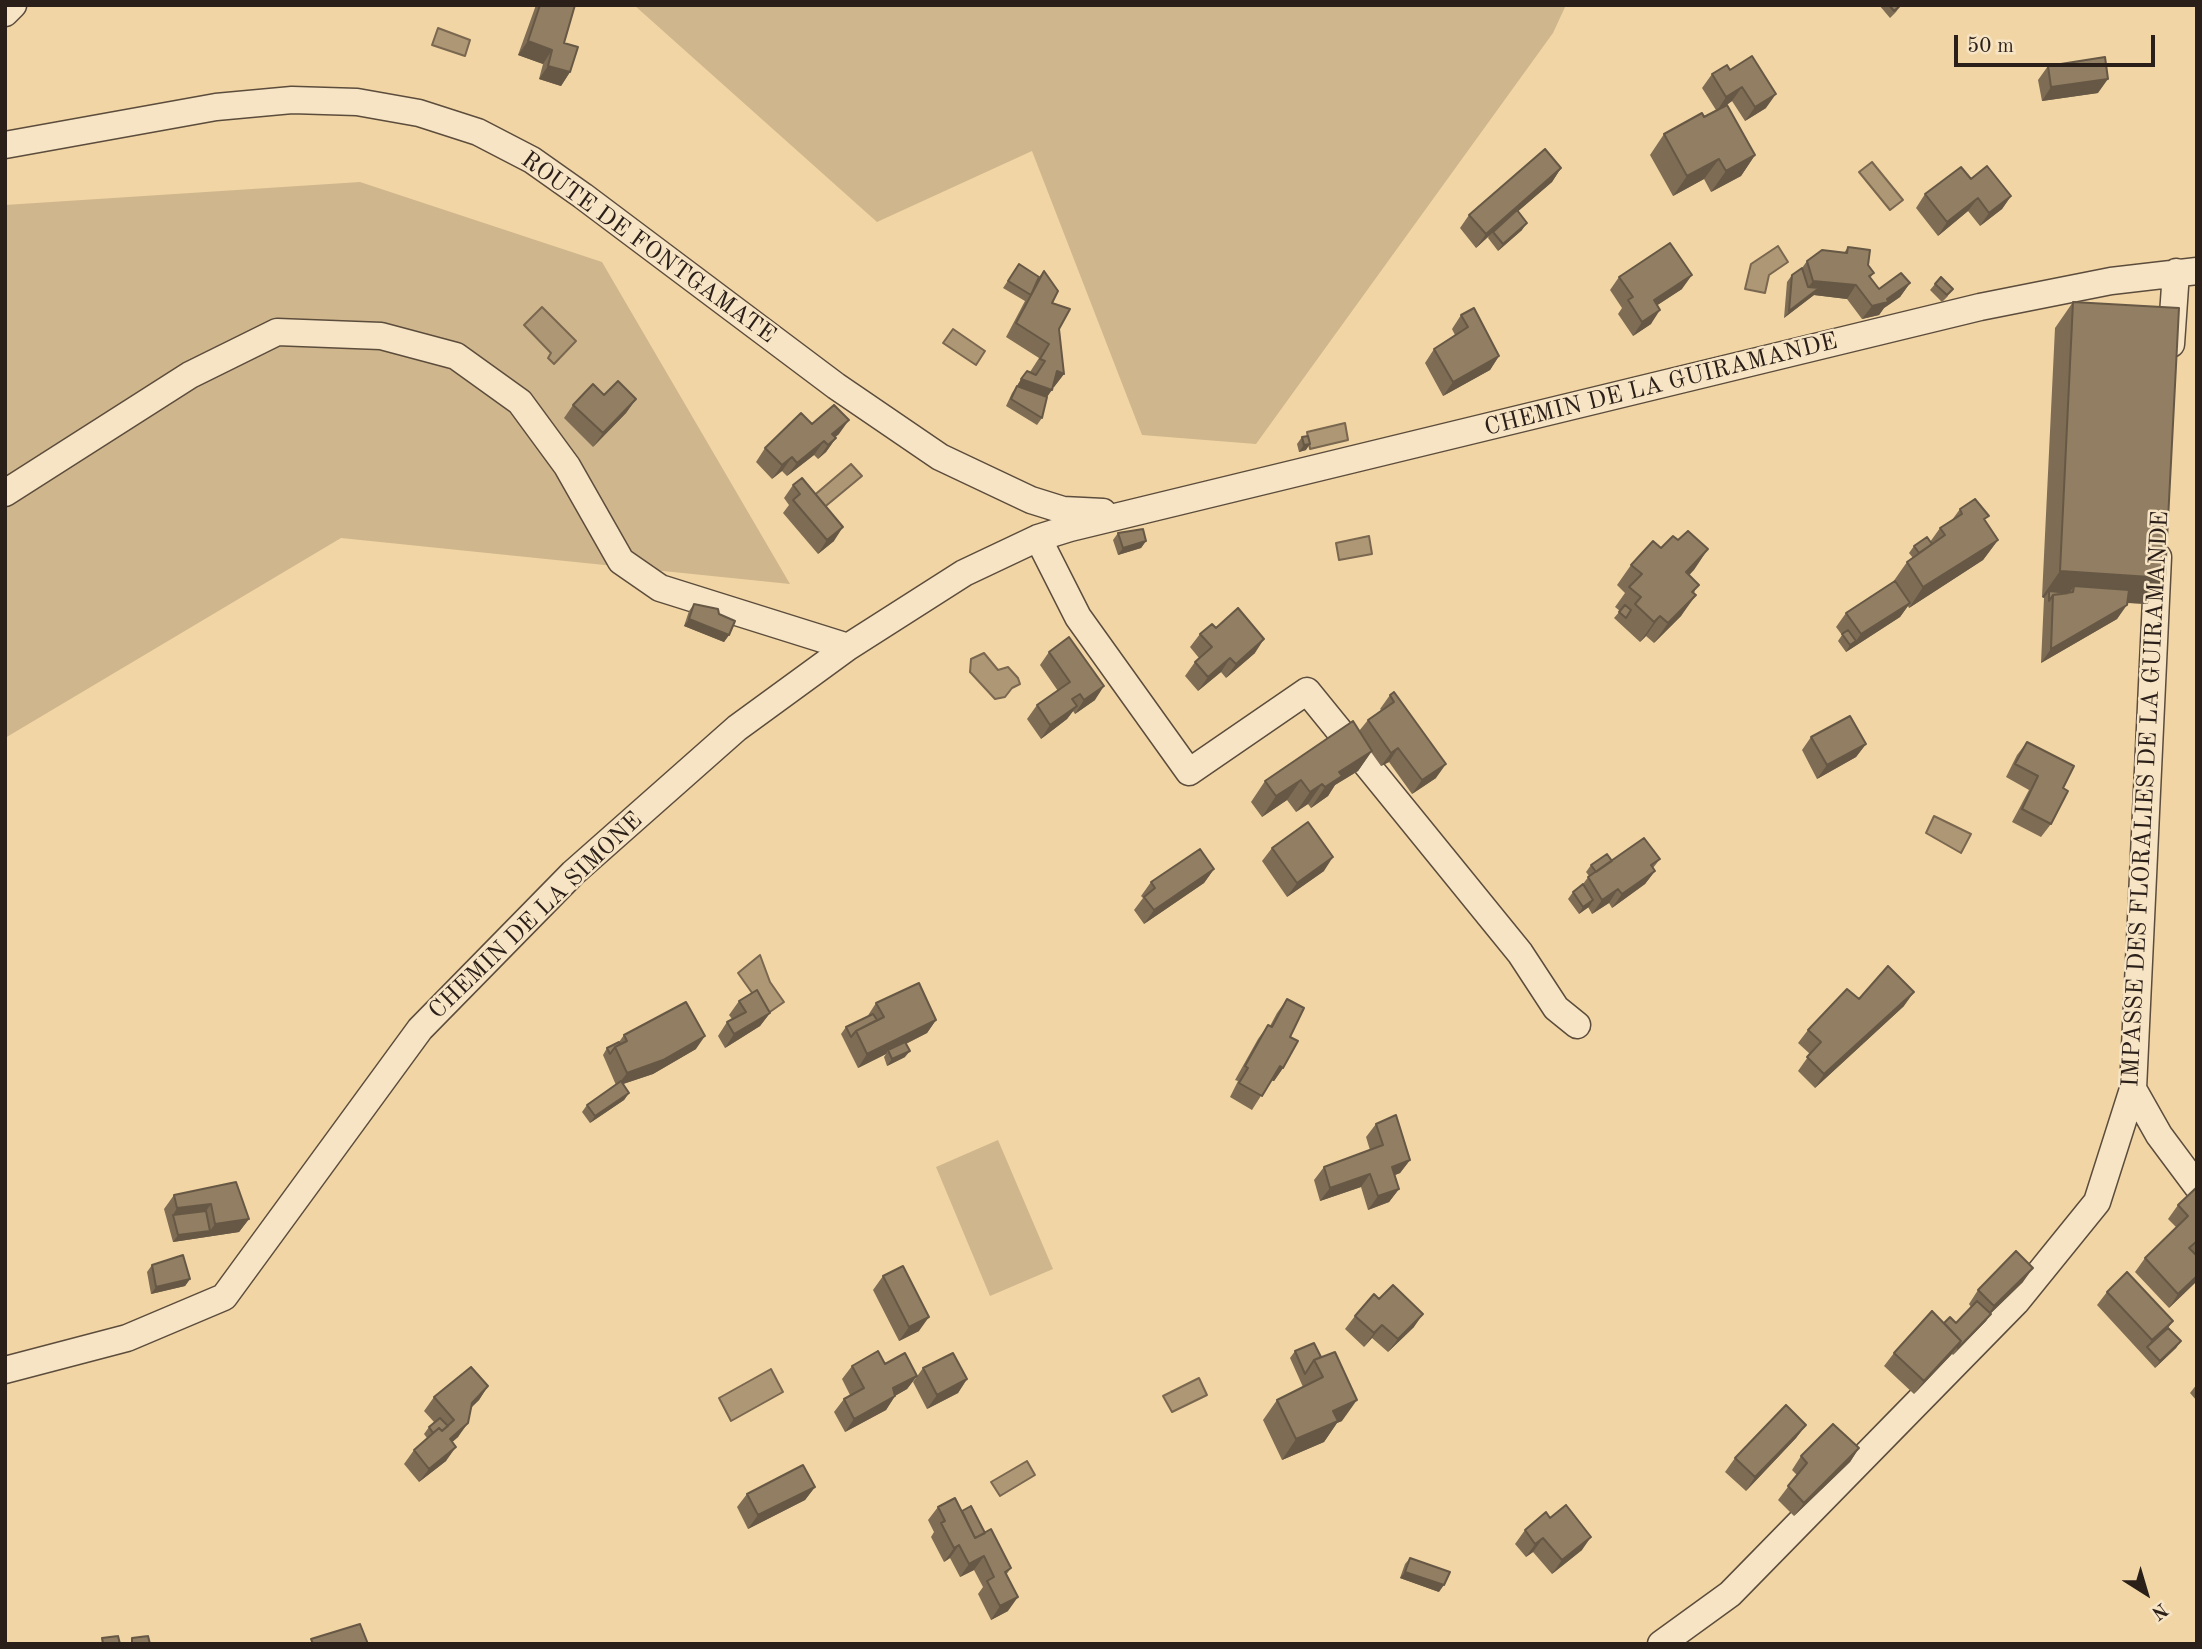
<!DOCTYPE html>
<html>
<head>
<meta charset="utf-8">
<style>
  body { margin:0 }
  #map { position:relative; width:2202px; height:1649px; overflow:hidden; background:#f1d5a5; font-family:"Old Standard TT",serif }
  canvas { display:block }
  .frame { position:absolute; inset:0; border:7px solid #2b1f19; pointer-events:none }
  .north { position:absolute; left:2111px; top:1558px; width:70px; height:70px; -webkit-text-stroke:5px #f6e4c4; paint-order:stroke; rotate:143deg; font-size:19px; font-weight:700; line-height:28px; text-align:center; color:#2b1f19 }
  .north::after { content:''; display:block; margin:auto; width:24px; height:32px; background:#2b1f19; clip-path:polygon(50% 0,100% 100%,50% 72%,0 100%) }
  .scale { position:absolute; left:1954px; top:35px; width:201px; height:32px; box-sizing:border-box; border:4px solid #2b1f19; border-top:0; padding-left:9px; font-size:21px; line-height:24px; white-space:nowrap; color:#2b1f19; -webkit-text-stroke:5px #f6e4c4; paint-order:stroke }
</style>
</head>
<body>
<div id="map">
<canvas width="2202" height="1649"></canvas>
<div class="frame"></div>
<div class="north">N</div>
<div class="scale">50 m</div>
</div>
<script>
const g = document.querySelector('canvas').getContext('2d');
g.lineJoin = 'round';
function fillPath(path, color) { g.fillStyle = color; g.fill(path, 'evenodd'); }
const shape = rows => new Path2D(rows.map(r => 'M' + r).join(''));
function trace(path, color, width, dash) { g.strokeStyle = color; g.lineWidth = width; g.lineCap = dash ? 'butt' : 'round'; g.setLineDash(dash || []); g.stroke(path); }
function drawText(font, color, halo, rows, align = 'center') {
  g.font = font + ' "Old Standard TT",serif'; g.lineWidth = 5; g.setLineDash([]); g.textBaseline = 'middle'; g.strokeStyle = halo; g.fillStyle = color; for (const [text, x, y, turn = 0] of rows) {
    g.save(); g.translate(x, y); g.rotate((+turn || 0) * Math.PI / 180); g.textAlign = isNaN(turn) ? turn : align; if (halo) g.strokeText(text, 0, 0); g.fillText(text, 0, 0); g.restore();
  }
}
fillPath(shape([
  [634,5,1566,5,1553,33,1256,444,1142,435,1032,151,877,222],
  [360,182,602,262,790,584,341,538,5,738,5,205],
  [998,1140,1053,1269,990,1296,936,1167]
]), '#cfb68d');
const water = shape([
  [438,28,470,40,465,56,432,45,438,28],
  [1872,162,1903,200,1890,210,1859,172,1872,162],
  [1778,246,1788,262,1769,275,1765,293,1745,289,1751,264,1778,246],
  [542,307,576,341,554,364,548,358,551,353,524,325,542,307],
  [953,329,985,351,976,365,943,343,953,329],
  [1345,423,1348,440,1310,449,1307,432,1345,423],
  [851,464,862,476,821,510,811,498,851,464],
  [1369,536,1372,554,1339,560,1336,543,1369,536],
  [984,653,998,670,1008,667,1018,678,1020,684,1012,688,1005,697,995,699,970,672,971,659,984,653],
  [1934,816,1971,834,1961,853,1926,833,1934,816],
  [760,955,770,982,784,1002,767,1014,738,973,760,955],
  [771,1369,783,1392,731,1421,719,1398,771,1369],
  [1199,1378,1207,1395,1172,1412,1163,1396,1199,1378],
  [1027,1461,1035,1475,1000,1496,991,1482,1027,1461]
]);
fillPath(water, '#ae9775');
trace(water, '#7a6750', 2);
const minor = shape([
  [5,13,13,5],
  [5,145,216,107,292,100,357,102,419,113,478,132,532,160,583,196,836,386,940,457,1031,500,1063,510,1103,512],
  [2171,344,2176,272],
  [5,493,190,375,277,332,381,336,456,356,520,402,567,466,621,561,660,588,848,647],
  [1038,538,1078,617,1189,772,1307,691,1520,953,1556,1008,1577,1025],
  [2133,1089,2159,1135,2197,1186],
  [5,1370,127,1338,224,1297,420,1029,573,873,737,728,848,647,964,573,1038,538,1070,528,1980,307,2111,281,2197,271],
  [1661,1644,1730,1594,2016,1302,2097,1202,2133,1089,2158,557]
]);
trace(minor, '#5c4c3c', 29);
trace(minor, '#f6e4c4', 26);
fillPath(shape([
  [536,5,575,5,564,43,570,72,561,86,539,79,543,64,518,55],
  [1879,5,1901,5,1896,12,1890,18],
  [2048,66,2098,93,2042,101,2038,80],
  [1730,70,1766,108,1745,121,1732,101,1727,105,1755,155,1741,176,1711,192,1704,179,1673,196,1650,155,1664,134,1704,117,1716,110,1702,88,1712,74],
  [1561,168,1552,182,1518,211,1522,230,1498,251,1488,238,1489,236,1476,248,1460,228,1469,215],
  [1971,179,2011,196,2002,209,1980,226,1968,211,1938,236,1916,208,1925,194],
  [1848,247,1868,265,1874,273,1870,278,1879,289,1910,283,1900,297,1884,308,1879,315,1862,319,1847,299,1814,295,1784,318,1787,282,1792,275,1802,268,1807,261,1844,253],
  [1019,264,1039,277,1044,271,1059,329,1064,374,1054,387,1053,387,1047,397,1042,418,1037,425,1006,406,1012,393,1027,371,1030,372,1039,358,1006,337,1025,301,1003,288],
  [1619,277,1682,289,1657,305,1651,324,1633,336,1618,314,1622,308,1610,290],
  [1935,284,1948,296,1942,302,1930,290],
  [2073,302,2165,578,2147,604,2127,603,2117,619,2041,663,2044,598,2042,597,2055,328],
  [1461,315,1499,356,1490,370,1443,396,1425,363,1434,349,1455,335,1452,329],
  [604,395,636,399,626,413,593,447,564,418,573,405],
  [812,424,839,434,835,437,836,438,826,452,818,459,814,455,787,476,782,471,772,479,756,462,765,448],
  [1302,437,1306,450,1299,452,1297,444],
  [793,485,834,541,818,554,783,513,789,505,784,498],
  [1960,509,1985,521,1998,540,1983,560,1909,608,1908,606,1900,617,1846,652,1838,641,1842,635,1836,627,1846,613,1893,582,1907,562,1913,558,1909,553,1914,546,1930,542,1940,528,1952,520],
  [1118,533,1146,541,1141,548,1118,555,1113,540],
  [1678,540,1708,549,1689,575,1695,590,1694,594,1681,616,1654,643,1646,636,1640,642,1614,618,1620,611,1615,607,1625,593,1617,585,1631,565,1661,548],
  [694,604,729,635,724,642,684,626,689,611],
  [1216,628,1255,653,1226,678,1221,672,1198,691,1185,676,1195,662,1199,658,1190,647,1200,634],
  [1049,652,1095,700,1075,714,1073,711,1067,719,1041,739,1027,719,1037,705,1058,691,1040,665],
  [1390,695,1436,778,1412,794,1389,762,1381,766,1371,752,1358,771,1335,785,1328,796,1311,808,1308,804,1296,812,1287,800,1262,817,1251,802,1265,781,1359,731,1368,720,1381,710,1380,709],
  [1811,737,1866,744,1856,757,1817,779,1802,750],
  [2027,742,2063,788,2051,824,2041,837,2012,822,2029,790,2006,777,2017,755],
  [1272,848,1324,871,1287,897,1262,861],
  [1660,859,1653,868,1655,871,1645,884,1612,908,1609,903,1592,914,1588,907,1579,914,1568,899,1573,892,1583,884,1589,876,1586,872,1591,865,1612,861],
  [1214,869,1204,883,1144,924,1134,910,1143,898,1141,896,1151,882],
  [1287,999,1290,1037,1283,1068,1274,1081,1271,1080,1252,1110,1230,1097,1238,1081,1235,1080,1258,1039,1268,1025,1270,1026,1277,1013],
  [1859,999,1904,1006,1815,1088,1798,1071,1810,1054,1798,1043,1808,1030],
  [739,1001,770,1013,760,1026,725,1048,718,1036,727,1022,732,1019,729,1015],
  [876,1003,936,1020,927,1033,906,1044,905,1057,887,1066,884,1057,886,1054,858,1068,841,1034,846,1027,867,1017],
  [624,1035,696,1049,653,1074,623,1084,629,1093,624,1100,590,1123,582,1112,587,1105,616,1085,603,1055,607,1048,619,1042],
  [1376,1124,1410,1160,1400,1173,1395,1175,1399,1189,1389,1202,1368,1210,1361,1187,1320,1201,1314,1180,1324,1167,1370,1150,1366,1137],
  [236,1182,249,1219,239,1232,173,1242,164,1209,174,1195],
  [2197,1187,2197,1281,2169,1308,2135,1272,2145,1258,2176,1227,2168,1219,2178,1205],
  [152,1265,190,1279,185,1286,151,1294,147,1272],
  [883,1276,919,1331,899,1341,873,1290],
  [2023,1282,1990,1314,1986,1321,1953,1355,1952,1354,1914,1394,1884,1366,1894,1353,1944,1323,1956,1323,1971,1307,1969,1304,1978,1290],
  [2107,1292,2173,1321,2168,1328,2181,1341,2176,1348,2155,1368,2097,1305],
  [1379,1299,1414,1327,1388,1352,1372,1338,1364,1347,1345,1329,1355,1316],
  [1314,1343,1342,1421,1337,1423,1324,1442,1282,1460,1263,1420,1277,1400,1303,1387,1290,1358,1295,1351],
  [885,1364,917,1376,907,1389,895,1396,886,1410,845,1432,834,1412,844,1399,850,1395,842,1379,852,1366],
  [923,1368,967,1379,958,1393,927,1409,913,1382],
  [2197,1384,2197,1401,2190,1393],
  [488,1386,479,1400,471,1408,458,1437,452,1442,446,1461,419,1482,404,1464,414,1450,427,1438,424,1434,429,1427,434,1422,424,1411,434,1397],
  [1806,1425,1796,1438,1746,1491,1725,1472,1735,1458],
  [1859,1448,1850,1462,1794,1516,1778,1500,1797,1475,1792,1470,1801,1456],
  [815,1487,805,1500,748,1529,737,1507,747,1494],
  [938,1507,962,1511,985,1533,1011,1568,1006,1575,1008,1611,991,1620,978,1594,983,1587,974,1570,960,1577,950,1558,944,1562,931,1537,934,1532,928,1520],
  [1525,1530,1582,1550,1552,1574,1533,1552,1526,1557,1515,1544],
  [1410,1558,1439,1592,1400,1578,1405,1564]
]), '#7e6c54');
fillPath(shape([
  [528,41,552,50,543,64,518,55],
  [548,66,570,72,561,86,539,79],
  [2108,79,2098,93,2042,101,2051,87],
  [1742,87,1732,101,1717,111,1726,97],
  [1776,94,1766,108,1745,121,1755,107],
  [1755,155,1741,176,1711,192,1726,171],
  [1719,159,1704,179,1673,196,1687,176],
  [1561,168,1552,182,1493,233,1493,232,1489,236,1476,248,1486,234],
  [2011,196,2002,209,1980,226,1989,213],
  [1978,198,1968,211,1938,236,1947,222],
  [1527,223,1522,230,1498,251,1503,244],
  [1692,275,1682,289,1644,314,1654,300],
  [1813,281,1856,285,1847,299,1814,295,1784,318],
  [1910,283,1900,297,1884,308,1879,315,1862,319,1872,306,1887,299],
  [1660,310,1651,324,1633,336,1642,322],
  [1499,356,1490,370,1443,396,1453,382],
  [1057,371,1064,374,1054,387,1047,385],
  [1021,379,1052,390,1042,404,1017,386],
  [636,399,626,413,593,447,603,433],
  [849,420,839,434,827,444,832,434],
  [836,438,826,452,818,459,828,445],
  [824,441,814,455,787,476,797,463],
  [1310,444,1306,450,1299,452,1304,445],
  [792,457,782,471,772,479,782,465],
  [843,527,834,541,818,554,827,540],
  [1998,540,1983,560,1909,608,1923,587],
  [1146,541,1141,548,1118,555,1123,548],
  [1708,549,1694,570,1678,587,1686,572],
  [2060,571,2165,578,2147,604,2068,599,2073,592,2074,586,2065,599,2053,595,2049,591,2044,598,2042,597],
  [1696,595,1681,616,1654,643,1668,623],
  [1910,603,1900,617,1846,652,1850,645,1856,641,1861,634],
  [2127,605,2117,619,2041,663,2051,649],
  [1660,616,1646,636,1640,642,1654,622],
  [689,619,729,635,724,642,684,626],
  [1264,639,1255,653,1226,678,1236,664],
  [1230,658,1221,672,1198,691,1208,677],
  [1104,686,1095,700,1075,714,1084,700],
  [1077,706,1067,719,1041,739,1050,725],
  [1866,744,1856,757,1817,779,1827,765],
  [1398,748,1389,762,1381,766,1391,753],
  [1372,751,1358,771,1335,785,1328,796,1311,808,1325,787,1339,772],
  [1446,764,1436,778,1412,794,1422,780],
  [1301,780,1287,800,1262,817,1276,796],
  [1322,784,1308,804,1296,812,1310,792],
  [1333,857,1324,871,1287,897,1297,883],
  [1214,869,1204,883,1144,924,1154,910],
  [1655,871,1645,884,1612,908,1622,894],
  [1618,889,1609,903,1592,914,1602,900],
  [1593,900,1589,907,1579,914,1583,907],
  [1914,992,1904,1006,1815,1088,1824,1074],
  [770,1013,760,1026,725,1048,734,1034],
  [936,1020,927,1033,889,1052,888,1050,886,1054,858,1068,867,1054],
  [705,1036,696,1049,653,1074,617,1086,627,1073],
  [910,1051,905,1057,887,1066,892,1059],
  [1280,1066,1283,1068,1274,1081,1270,1080],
  [629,1093,624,1100,590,1123,595,1116],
  [1410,1160,1400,1173,1382,1180,1392,1167],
  [1370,1174,1361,1187,1320,1201,1330,1188],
  [1399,1189,1389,1202,1368,1210,1378,1196],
  [211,1204,201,1218,173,1215,177,1208],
  [249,1219,239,1232,173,1242,178,1235,210,1231,215,1224],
  [2033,1268,2023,1282,1984,1320,1994,1306],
  [2197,1276,2197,1281,2169,1308,2178,1294],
  [190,1279,185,1286,151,1294,156,1287],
  [1423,1314,1414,1327,1388,1352,1398,1339],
  [1991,1314,1986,1321,1953,1355,1958,1348],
  [929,1317,919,1331,899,1341,909,1327],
  [2173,1321,2163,1334,2147,1347,2152,1340],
  [1382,1325,1372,1338,1364,1347,1374,1333],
  [1961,1341,1951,1355,1914,1394,1924,1381],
  [2181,1341,2176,1348,2155,1368,2160,1361],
  [917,1376,907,1389,884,1402,893,1388],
  [967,1379,958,1393,927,1409,937,1395],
  [488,1386,479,1400,462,1416,472,1403],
  [895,1396,886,1410,845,1432,854,1419],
  [1357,1400,1342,1421,1337,1423,1324,1442,1282,1460,1296,1439,1333,1411],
  [468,1423,458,1437,440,1453,450,1439],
  [1806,1425,1796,1438,1746,1491,1755,1477],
  [456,1447,446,1461,419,1482,429,1469],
  [1859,1448,1850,1462,1794,1516,1804,1503],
  [815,1487,805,1500,748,1529,758,1515],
  [1591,1537,1582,1550,1552,1574,1562,1560],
  [1543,1538,1533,1552,1526,1557,1535,1544],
  [959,1545,950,1558,944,1562,954,1548],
  [984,1556,974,1570,960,1577,969,1564],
  [1405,1572,1444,1585,1439,1592,1400,1578],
  [1018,1597,1008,1611,991,1620,1000,1606]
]), '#665845');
const building = shape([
  [540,5,575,5,564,43,578,47,570,72,548,66,552,50,528,41,540,5],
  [1889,5,1901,5,1894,11,1889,5],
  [1752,56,1776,94,1755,107,1742,87,1726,97,1712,74,1727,65,1730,70,1752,56],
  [2105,57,2108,79,2051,87,2048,66,2105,57],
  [1727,105,1755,155,1726,171,1719,159,1687,176,1664,134,1702,113,1704,117,1727,105],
  [1545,149,1561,168,1486,234,1469,215,1545,149],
  [1987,166,2011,196,1989,213,1978,198,1947,222,1925,194,1961,167,1971,179,1987,166],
  [1517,210,1527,223,1503,244,1493,232,1517,210],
  [1670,243,1692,275,1654,300,1660,310,1642,322,1628,300,1633,297,1619,277,1670,243],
  [1848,247,1870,250,1868,265,1874,273,1869,276,1879,289,1901,273,1910,283,1887,299,1888,302,1872,306,1856,285,1813,281,1807,261,1822,250,1847,253,1848,247],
  [1019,264,1039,277,1031,295,1008,281,1019,264],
  [1802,268,1808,287,1819,288,1789,311,1792,275,1802,268],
  [1044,271,1058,291,1052,303,1070,309,1059,329,1064,374,1057,371,1052,390,1021,379,1027,371,1036,375,1045,361,1040,359,1049,344,1016,323,1044,271],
  [1941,277,1953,289,1947,295,1935,284,1941,277],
  [2073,302,2179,308,2165,578,2060,571,2073,302],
  [1474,308,1499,356,1453,382,1434,349,1468,327,1461,315,1474,308],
  [618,381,636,399,603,433,573,405,593,384,604,395,618,381],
  [1017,386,1047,397,1042,418,1011,399,1017,386],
  [834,405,849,420,832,434,836,438,828,445,824,441,797,463,792,457,782,465,765,448,801,413,812,424,834,405],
  [1308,436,1310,444,1304,445,1302,437,1308,436],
  [802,478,843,527,827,540,793,500,800,494,793,485,802,478],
  [1975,499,1989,516,1984,519,1998,540,1923,587,1907,562,1945,535,1940,528,1962,514,1960,509,1975,499],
  [1143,529,1146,541,1123,548,1118,533,1143,529],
  [1688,531,1708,549,1686,572,1699,585,1692,592,1696,595,1668,623,1660,616,1654,622,1635,604,1641,597,1629,587,1642,574,1631,565,1653,541,1661,548,1673,536,1678,540,1688,531],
  [1927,537,1932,544,1919,553,1914,546,1927,537],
  [1895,581,1910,603,1861,634,1846,613,1895,581],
  [2074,586,2129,590,2127,605,2051,649,2053,595,2073,592,2074,586],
  [2049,591,2069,593,2053,595,2049,601,2049,591],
  [694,604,718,609,719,614,735,621,729,635,689,619,694,604],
  [1625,605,1631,610,1626,618,1619,612,1625,605],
  [1238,608,1264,639,1236,664,1230,658,1208,677,1195,662,1212,647,1200,634,1212,624,1216,628,1238,608],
  [1848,630,1856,641,1850,645,1842,634,1848,630],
  [1069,637,1104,686,1084,700,1080,694,1072,699,1077,706,1050,725,1037,705,1070,682,1049,652,1069,637],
  [1394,692,1446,764,1422,780,1398,748,1391,753,1368,720,1394,702,1390,695,1394,692],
  [1850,716,1866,744,1827,765,1811,737,1850,716],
  [1353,721,1372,751,1339,772,1342,776,1325,787,1322,784,1310,792,1301,780,1276,796,1265,781,1353,721],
  [2027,742,2074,766,2063,788,2068,791,2051,824,2022,809,2038,776,2015,764,2027,742],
  [1308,822,1333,857,1297,883,1272,848,1308,822],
  [1644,838,1660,859,1651,865,1655,871,1622,894,1618,889,1602,900,1588,877,1644,838],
  [1200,849,1214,869,1154,910,1144,897,1155,888,1151,882,1200,849],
  [1607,854,1612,861,1596,872,1591,865,1607,854],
  [1583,884,1593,900,1583,907,1573,892,1583,884],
  [1888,966,1914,992,1824,1074,1807,1057,1821,1042,1808,1030,1847,989,1859,999,1888,966],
  [919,983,936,1020,867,1054,856,1031,884,1017,876,1003,919,983],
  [757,990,770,1013,734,1034,727,1022,746,1012,739,1001,757,990],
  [1287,999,1304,1008,1290,1037,1298,1041,1283,1068,1280,1066,1262,1096,1239,1083,1248,1068,1245,1066,1268,1025,1272,1027,1287,999],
  [686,1002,705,1036,663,1060,627,1073,615,1047,627,1041,624,1035,686,1002],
  [873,1014,877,1020,856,1031,851,1037,846,1027,873,1014],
  [619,1042,620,1044,615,1047,610,1054,607,1048,619,1042],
  [905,1042,910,1051,892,1059,888,1050,905,1042],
  [621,1081,629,1093,595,1116,587,1105,621,1081],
  [1396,1115,1410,1160,1392,1167,1399,1189,1378,1196,1370,1174,1330,1188,1324,1167,1383,1145,1376,1124,1396,1115],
  [236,1182,249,1219,215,1224,211,1204,177,1208,174,1195,236,1182],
  [2197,1187,2197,1241,2189,1248,2197,1256,2197,1276,2178,1294,2145,1258,2188,1216,2178,1205,2197,1187],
  [206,1211,210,1231,178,1235,173,1215,206,1211],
  [2016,1251,2033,1268,1994,1306,1978,1290,2016,1251],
  [183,1255,190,1279,156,1287,152,1265,183,1255],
  [903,1266,929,1317,909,1327,883,1276,903,1266],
  [2127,1272,2173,1321,2152,1340,2107,1292,2127,1272],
  [1393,1285,1423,1314,1398,1339,1382,1325,1374,1333,1355,1316,1374,1294,1379,1299,1393,1285],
  [1977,1301,1991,1314,1958,1348,1957,1347,1961,1341,1944,1323,1950,1317,1956,1323,1977,1301],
  [1932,1311,1961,1341,1924,1381,1894,1353,1932,1311],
  [2168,1328,2181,1341,2160,1361,2147,1347,2168,1328],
  [1314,1343,1321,1357,1314,1360,1305,1374,1295,1351,1314,1343],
  [878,1351,885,1364,905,1353,917,1376,893,1388,895,1396,854,1419,844,1399,864,1388,852,1366,878,1351],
  [1335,1352,1357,1400,1333,1411,1338,1421,1296,1439,1277,1400,1323,1377,1314,1360,1335,1352],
  [953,1353,967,1379,937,1395,923,1368,953,1353],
  [471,1367,488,1386,472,1403,468,1423,450,1439,456,1447,429,1469,414,1450,439,1428,442,1431,454,1420,434,1397,471,1367],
  [1786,1405,1806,1425,1755,1477,1735,1458,1786,1405],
  [440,1418,448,1426,442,1431,439,1428,433,1433,429,1427,440,1418],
  [1833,1424,1859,1448,1804,1503,1788,1486,1807,1463,1801,1456,1833,1424],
  [803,1465,815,1487,758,1515,747,1494,803,1465],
  [955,1498,975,1538,991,1529,1011,1568,1005,1572,1018,1597,1000,1606,987,1581,994,1577,984,1556,969,1564,959,1545,954,1548,941,1523,945,1521,938,1507,955,1498],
  [1566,1505,1591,1537,1562,1560,1543,1538,1535,1544,1525,1530,1546,1512,1550,1518,1566,1505],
  [971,1506,985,1533,975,1538,962,1511,971,1506],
  [1410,1558,1450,1572,1444,1585,1405,1572,1410,1558],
  [360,1624,368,1644,313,1644,311,1639,360,1624],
  [118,1636,120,1644,103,1644,102,1638,118,1636],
  [148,1636,150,1644,132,1644,132,1638,148,1636]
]);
fillPath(building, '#927e62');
trace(building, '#665845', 2);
drawText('24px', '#2b1f19', '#f6e4c4', [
  ["ROUTE DE FONTGAMATE",648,248,36],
  ["CHEMIN DE LA GUIRAMANDE",1661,385,-14],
  ["IMPASSE DES FLORALIES DE LA GUIRAMANDE",2146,799,-87],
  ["CHEMIN DE LA SIMONE",536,916,-44]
]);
</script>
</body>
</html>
